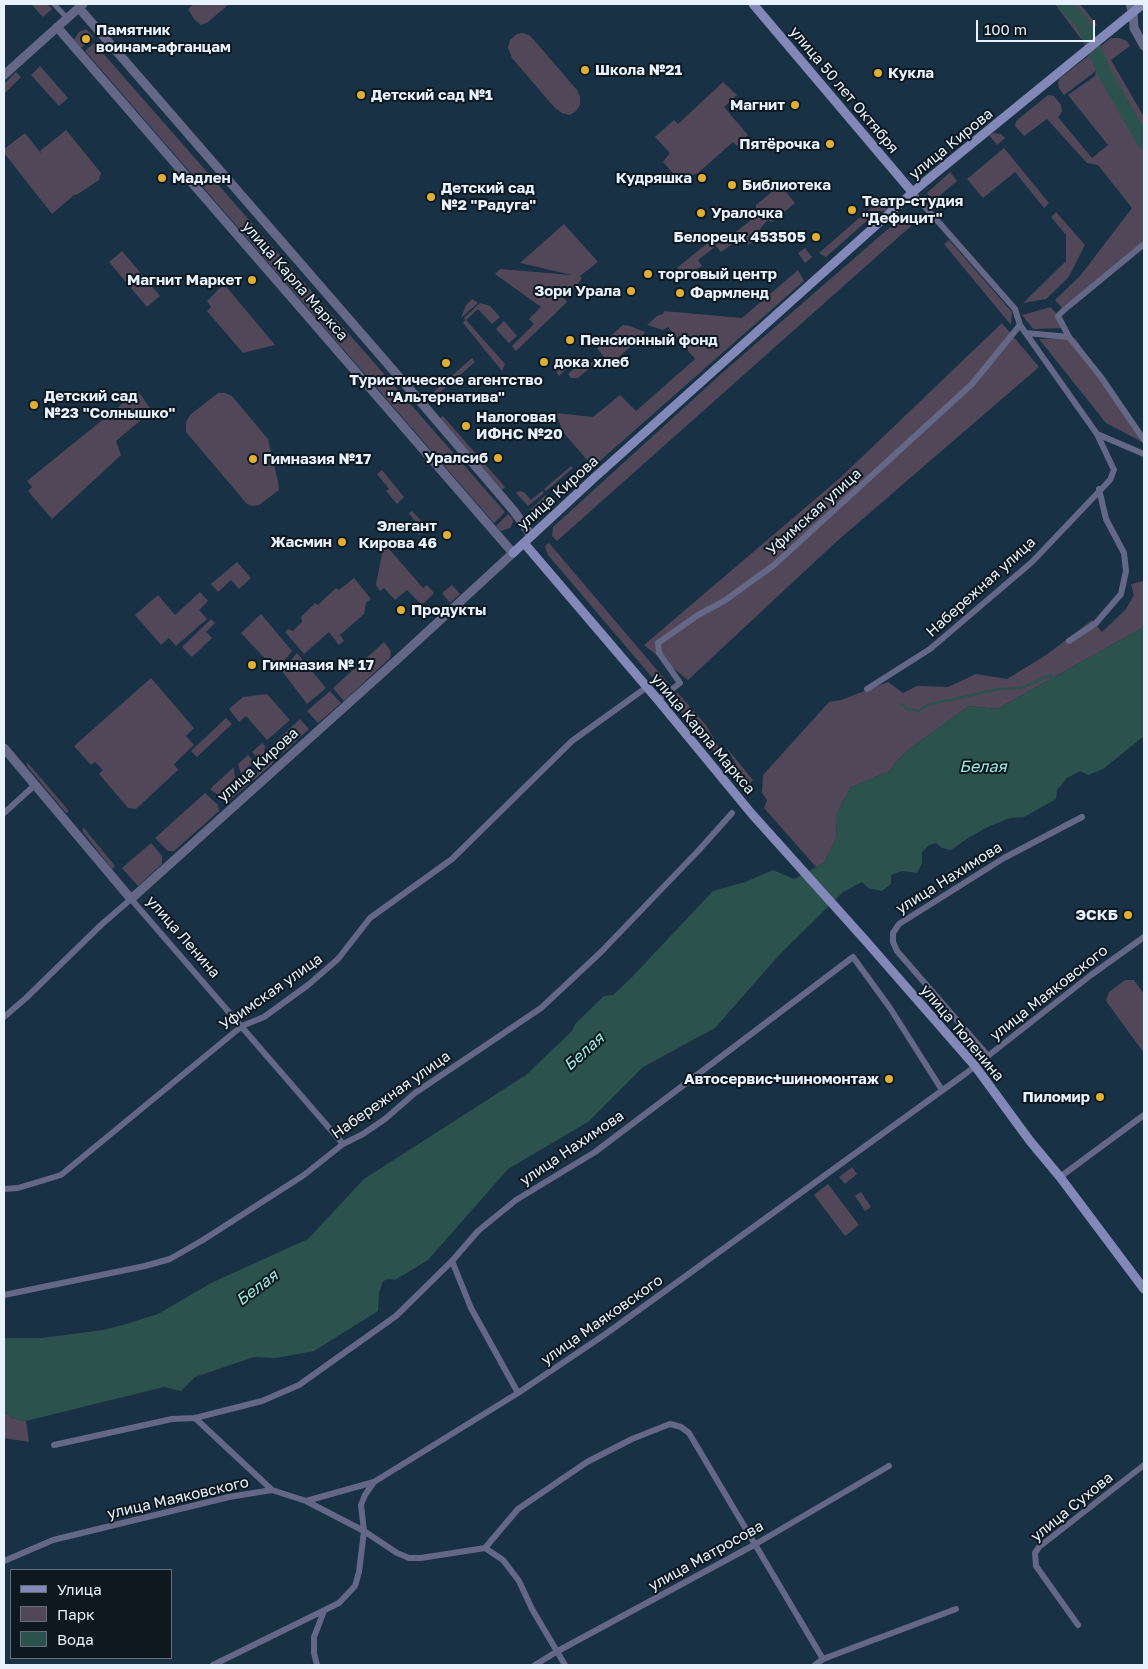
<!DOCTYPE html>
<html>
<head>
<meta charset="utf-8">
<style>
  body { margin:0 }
  #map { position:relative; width:1148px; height:1669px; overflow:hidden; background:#193145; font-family:"Golos Text",sans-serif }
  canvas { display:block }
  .frame { position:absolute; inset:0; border:5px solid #e7f2fd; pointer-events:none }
  .legend { position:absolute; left:10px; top:1569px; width:162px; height:90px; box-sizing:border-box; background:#0e1821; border:1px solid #656f79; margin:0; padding:6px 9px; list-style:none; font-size:15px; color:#e7f2fd }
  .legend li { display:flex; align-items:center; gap:10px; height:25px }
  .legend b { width:25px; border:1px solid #656f79 }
  .scale { position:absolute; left:976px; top:20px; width:119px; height:22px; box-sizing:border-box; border:2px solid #e7f2fd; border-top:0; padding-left:6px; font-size:15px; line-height:18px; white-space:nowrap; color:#e7f2fd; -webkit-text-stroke:4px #0e1821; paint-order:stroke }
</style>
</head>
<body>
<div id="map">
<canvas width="1148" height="1669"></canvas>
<div class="frame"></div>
<ul class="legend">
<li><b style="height:6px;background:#8288b8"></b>Улица</li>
<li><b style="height:14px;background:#514759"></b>Парк</li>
<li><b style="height:14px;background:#2b524c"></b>Вода</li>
</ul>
<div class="scale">100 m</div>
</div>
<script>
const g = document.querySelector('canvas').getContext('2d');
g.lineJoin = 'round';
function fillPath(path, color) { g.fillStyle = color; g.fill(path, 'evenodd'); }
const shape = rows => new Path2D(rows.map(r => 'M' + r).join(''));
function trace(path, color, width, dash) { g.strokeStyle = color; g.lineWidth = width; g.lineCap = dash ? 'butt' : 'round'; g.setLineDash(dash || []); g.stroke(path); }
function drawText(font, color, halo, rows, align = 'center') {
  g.font = font + ' "Golos Text",sans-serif'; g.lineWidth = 4; g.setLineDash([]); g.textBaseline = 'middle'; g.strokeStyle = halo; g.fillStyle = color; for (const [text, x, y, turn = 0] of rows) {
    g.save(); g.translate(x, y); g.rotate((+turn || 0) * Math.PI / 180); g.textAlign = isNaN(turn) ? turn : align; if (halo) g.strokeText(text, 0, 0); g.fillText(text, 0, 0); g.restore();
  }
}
fillPath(shape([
  [31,4,47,4,52,9,43,17],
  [194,4,229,4,208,22,201,25,194,19,188,9],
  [1055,4,1080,4,1097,25,1081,39],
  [86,29,94,37,81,48,74,40,79,32],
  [523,33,529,35,534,40,577,90,580,97,580,105,576,111,570,115,562,113,554,107,512,58,508,48,510,40,517,34],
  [1111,38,1119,38,1127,41,1130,46,1111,60,1144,117,1144,243,1064,310,1055,300,1080,276,1132,208,1098,165,1087,163,1047,119,1024,136,1015,126,1016,121,1048,95,1054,96,1061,105,1062,112,1058,117,1092,158,1108,145,1068,95,1095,76,1096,71,1064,95,1059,88,1058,83,1059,79],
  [94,43,505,512,494,523,85,51],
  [40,66,68,98,59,106,31,75],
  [16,72,21,77,4,94,4,84],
  [723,82,737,95,724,107,748,135,737,146,733,142,698,173,679,180,663,162,670,153,655,137,674,120,678,124],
  [66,130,101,173,99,180,78,194,74,195,52,214,4,153,4,149,25,133,43,156,40,151],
  [994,133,1001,134,1005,138,997,145,989,135],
  [1004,148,1049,203,1044,208,1015,172,983,198,967,179],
  [950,172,957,181,933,201,927,193],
  [781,186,795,203,772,222,768,220,764,224,760,229,763,234,748,245,742,241,738,244,736,241,721,252,716,246,698,260,702,266,687,274,680,275,676,271,678,267,714,238,720,244,732,235,756,216,756,205,778,187],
  [882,198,890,207,885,211,878,211,826,257,819,253],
  [1056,212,1085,245,1068,278,1046,299,1023,303,1066,261,1066,235,1051,217],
  [903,216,911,226,557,541,552,536,553,527,722,373],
  [564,224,598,262,580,276,582,278,578,284,564,298,567,302,516,351,512,346,534,324,529,319,541,307,495,274,500,269,572,275,520,263],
  [949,240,1012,312,1011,325,944,244],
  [805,248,812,257,805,263,798,253],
  [122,251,160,296,147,307,109,262],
  [798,270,804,281,593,467,563,432,556,413,593,417,620,395,636,411,695,359,668,327,663,330,647,325,657,316,663,314,664,311,742,318],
  [224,284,275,345,243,353,207,311,211,307,207,301],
  [472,299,478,303,461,318,466,305],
  [480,303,490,306,500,317,492,324,478,309,466,320,505,364,502,371,463,323,465,320,464,318],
  [1051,307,1068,328,1033,329,1022,315],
  [504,321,517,336,509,343,496,329],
  [1002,323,1039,367,836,542,688,680,644,645,840,478],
  [623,325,630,326,645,332,642,337,614,361,607,361,597,348],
  [1075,338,1144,438,1144,443,1106,423,1039,339],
  [598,357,603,362,595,368,592,366,578,378,571,378,568,374,585,359,590,364],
  [472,358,475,362,438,394,442,400,440,406,430,395],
  [571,358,575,361,559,376,556,372],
  [138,391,152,411,116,441,121,455,52,519,28,491,32,487,27,481],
  [218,393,225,393,232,396,268,439,278,481,279,490,259,505,252,506,247,504,186,432,186,422,190,415],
  [443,416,505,487,502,490,440,418],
  [571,466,573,468,546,491,544,489],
  [382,470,404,497,397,504,386,491,389,489,377,474],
  [519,491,524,492,531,500,542,491,544,493,528,506,516,493],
  [546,495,553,503,536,517,530,510],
  [412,511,424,524,424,530,419,535,414,529,418,525,409,513],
  [508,514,512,518,513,522,510,528,501,531,496,526],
  [384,543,423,588,427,585,434,593,422,605,407,590,395,600,384,588,380,591,376,585],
  [549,543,668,683,662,689,548,555,545,546],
  [237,562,251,578,239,589,231,580,218,592,211,584],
  [354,578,371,599,366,603,364,614,340,635,344,641,339,645,329,632,304,654,285,632,288,629,293,631,302,622,301,617,315,603,318,605,336,588,339,590],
  [1144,581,1144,627,997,709,969,706,905,752,888,772,851,787,837,813,836,838,824,863,816,867,764,808,767,800,762,793,763,775,829,702,841,700,888,682,903,693,917,686,948,687,976,674,1007,679,1046,655,1092,620,1102,632,1126,609,1134,595,1131,584],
  [452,585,460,594,450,603,442,593],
  [200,592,208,601,199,610,207,619,176,646,169,638,161,645,135,615,158,595,175,615],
  [261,614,292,651,277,670,270,664,241,633],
  [211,619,215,623,206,632,212,638,192,657,182,647],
  [384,642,391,651,390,658,344,701,333,688],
  [297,653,326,688,307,704,282,671],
  [151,678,194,728,186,736,194,745,174,764,178,770,136,809,128,808,99,774,103,770,95,762,91,765,74,746],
  [330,691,341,703,318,723,307,711],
  [677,692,706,725,735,776,675,705,673,697],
  [267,694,290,720,267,740,246,716,239,722,229,709,243,697],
  [226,718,232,724,197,757,191,751],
  [300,719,309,729,283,753,274,743],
  [262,743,265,746,264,753,258,759,252,752],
  [726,747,753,780,748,785],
  [248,755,254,762,241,774,238,764],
  [272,760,273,761,272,764,228,802,229,797],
  [27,762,69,811,66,813,27,766],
  [234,767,235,778,218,795,210,789],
  [205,793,218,805,219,811,174,851,168,851,155,838],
  [83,827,115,866,112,869,83,832],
  [151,843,162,856,162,864,138,886,122,868],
  [1125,980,1134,980,1144,994,1144,1053,1106,1001,1109,992],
  [852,1167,857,1174,845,1184,839,1177],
  [828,1184,859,1225,845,1236,814,1195],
  [861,1192,871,1207,865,1211,855,1196],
  [4,1411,11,1418,26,1421,29,1442,4,1438]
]), '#514759');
fillPath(shape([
  [1144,627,1144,736,1103,769,1088,775,1080,771,1067,778,1057,790,1056,799,1024,817,1010,818,990,826,968,838,951,850,942,848,936,843,929,845,922,852,922,863,917,873,902,871,891,875,891,884,882,891,868,888,862,882,843,892,780,954,715,1028,643,1067,588,1122,508,1169,428,1260,395,1280,389,1279,383,1281,379,1293,378,1311,314,1351,276,1358,254,1357,195,1377,181,1391,164,1387,26,1421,11,1418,4,1411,4,1338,42,1338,103,1330,123,1325,158,1314,211,1283,308,1239,364,1179,526,1075,572,1031,575,1024,604,996,613,995,632,977,713,891,745,882,773,870,794,879,824,863,836,838,837,813,851,787,888,772,905,752,969,706,997,709]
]), '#2b524c');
trace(shape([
  [901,704,908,709,919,711,927,705,999,689,1021,688,1050,675,1054,680]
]), '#2b524c', 2.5);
trace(shape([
  [1064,4,1082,22,1105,74,1144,142]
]), '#2b524c', 14);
trace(shape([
  [54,4,67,18]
]), '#646886', 5);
trace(shape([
  [1026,333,1069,337,1101,377,1144,440],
  [1069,337,1058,316,1064,310,1143,245],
  [1097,434,1144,454],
  [1069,641,1096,623,1121,594,1126,571,1124,553,1106,519,1099,489],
  [867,689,930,649,1032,562,1110,480,1114,470,1097,434,1020,325,1015,309,913,193],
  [658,700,680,683,659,653,658,643,698,615,724,601,774,565,972,384,1020,325],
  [4,813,35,785],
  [4,1017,26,998,101,925,131,899,343,1144],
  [988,1056,897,951,893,942,893,933,899,924,1004,858,1082,817],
  [1060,1177,1144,1115],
  [4,1189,18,1188,61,1175,242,1026,264,1017,308,985,338,959,370,918,452,859,572,741,647,687],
  [452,1261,471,1308,518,1393],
  [4,1295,145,1266,170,1259,203,1240,304,1175,343,1144,363,1134,385,1119,415,1093,541,1008,601,952,699,850,732,813],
  [195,1418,272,1490],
  [54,1445,172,1419,195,1418,262,1401,299,1385,396,1316,452,1261,478,1231,516,1200,595,1152,853,957,890,1008,942,1090],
  [374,1482,365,1495,361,1505,364,1531,397,1553,409,1558,421,1558,485,1548,518,1509,587,1462,632,1439,670,1424,681,1427,689,1433,823,1659],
  [485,1548,503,1560,519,1581,532,1609,565,1665],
  [4,1561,53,1540,229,1497,272,1490,306,1501,374,1482,518,1393,607,1333,965,1074,1091,975,1144,937],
  [1078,1625,1036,1566,1035,1553,1039,1547,1144,1465],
  [213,1665,339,1603,355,1586,359,1572,364,1531,306,1501],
  [317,1665,314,1653,314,1637,324,1611],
  [535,1665,556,1652,754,1545,889,1466],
  [815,1665,823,1659,956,1609]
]), '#646886', 6);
trace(shape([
  [1130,4,1133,13,1134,28,1144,46],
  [79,8,419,400,513,510,531,535],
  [4,75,83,4],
  [4,748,131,899,400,657,513,553,57,27]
]), '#646886', 9);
trace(shape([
  [753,4,913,193],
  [524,543,658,700,751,813,865,940,975,1066,1030,1141,1060,1177,1144,1289],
  [513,553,594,478,921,185,1143,4]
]), '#8288b8', 9);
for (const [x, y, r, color] of [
  [86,39,5,"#e1af34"],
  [585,70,5,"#e1af34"],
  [878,73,5,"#e1af34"],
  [361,95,5,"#e1af34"],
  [795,105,5,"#e1af34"],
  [830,144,5,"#e1af34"],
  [162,178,5,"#e1af34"],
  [702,178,5,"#e1af34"],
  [732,185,5,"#e1af34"],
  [431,197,5,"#e1af34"],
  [852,210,5,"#e1af34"],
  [701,213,5,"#e1af34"],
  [816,237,5,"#e1af34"],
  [648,274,5,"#e1af34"],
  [252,280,5,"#e1af34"],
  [631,291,5,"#e1af34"],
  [680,293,5,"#e1af34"],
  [570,340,5,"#e1af34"],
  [544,362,5,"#e1af34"],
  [446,363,5,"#e1af34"],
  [34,405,5,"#e1af34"],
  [466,426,5,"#e1af34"],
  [498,458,5,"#e1af34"],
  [253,459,5,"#e1af34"],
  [447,535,5,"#e1af34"],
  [342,542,5,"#e1af34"],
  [401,610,5,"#e1af34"],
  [252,665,5,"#e1af34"],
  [1128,915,5,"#e1af34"],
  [889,1079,5,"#e1af34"],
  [1100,1097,5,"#e1af34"]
]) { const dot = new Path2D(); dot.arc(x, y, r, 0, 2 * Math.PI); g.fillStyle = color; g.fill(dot); trace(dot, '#0e1821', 2); }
drawText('bold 15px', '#e7f2fd', '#0e1821', [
  ["Памятник",96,30],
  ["воинам-афганцам",96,47],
  ["Школа №21",595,70],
  ["Кукла",888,73],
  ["Детский сад №1",371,95],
  ["Магнит",785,105,"right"],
  ["Пятёрочка",820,144,"right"],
  ["Мадлен",172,178],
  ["Кудряшка",692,178,"right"],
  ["Библиотека",742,185],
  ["Детский сад",441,188],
  ["№2 \"Радуга\"",441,205],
  ["Театр-студия",862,201],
  ["\"Дефицит\"",862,218],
  ["Уралочка",711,213],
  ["Белорецк 453505",806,237,"right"],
  ["торговый центр",658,274],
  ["Магнит Маркет",242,280,"right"],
  ["Зори Урала",621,291,"right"],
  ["Фармленд",690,293],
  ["Пенсионный фонд",580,340],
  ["дока хлеб",554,362],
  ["Туристическое агентство",446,380,"center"],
  ["\"Альтернатива\"",446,397,"center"],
  ["Детский сад",44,396],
  ["№23 \"Солнышко\"",44,413],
  ["Налоговая",476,417],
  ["ИФНС №20",476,434],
  ["Уралсиб",488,458,"right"],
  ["Гимназия №17",263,459],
  ["Элегант",437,526,"right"],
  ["Кирова 46",437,543,"right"],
  ["Жасмин",332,542,"right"],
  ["Продукты",411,610],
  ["Гимназия № 17",262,665],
  ["ЭСКБ",1118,915,"right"],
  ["Автосервис+шиномонтаж",879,1079,"right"],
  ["Пиломир",1090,1097,"right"]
], 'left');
drawText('15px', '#e7f2fd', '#0e1821', [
  ["улица 50 лет Октября",844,90,50],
  ["улица Кирова",951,144,-39],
  ["улица Карла Маркса",295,281,49],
  ["улица Кирова",558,493,-42],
  ["Уфимская улица",814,512,-42],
  ["Набережная улица",981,587,-42],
  ["улица Карла Маркса",703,734,50],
  ["улица Кирова",258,765,-42],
  ["улица Нахимова",949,878,-32],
  ["улица Ленина",183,937,49],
  ["Уфимская улица",271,992,-35],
  ["улица Маяковского",1049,993,-38],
  ["улица Тюленина",962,1033,50],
  ["Набережная улица",391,1095,-35],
  ["улица Нахимова",572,1148,-34],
  ["улица Маяковского",602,1320,-35],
  ["улица Маяковского",178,1498,-13],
  ["улица Сухова",1072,1507,-39],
  ["улица Матросова",706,1556,-29]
]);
drawText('italic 16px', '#a0eadd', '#0e1821', [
  ["Белая",983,767],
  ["Белая",584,1052,-42],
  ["Белая",257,1288,-37]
]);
</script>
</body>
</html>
